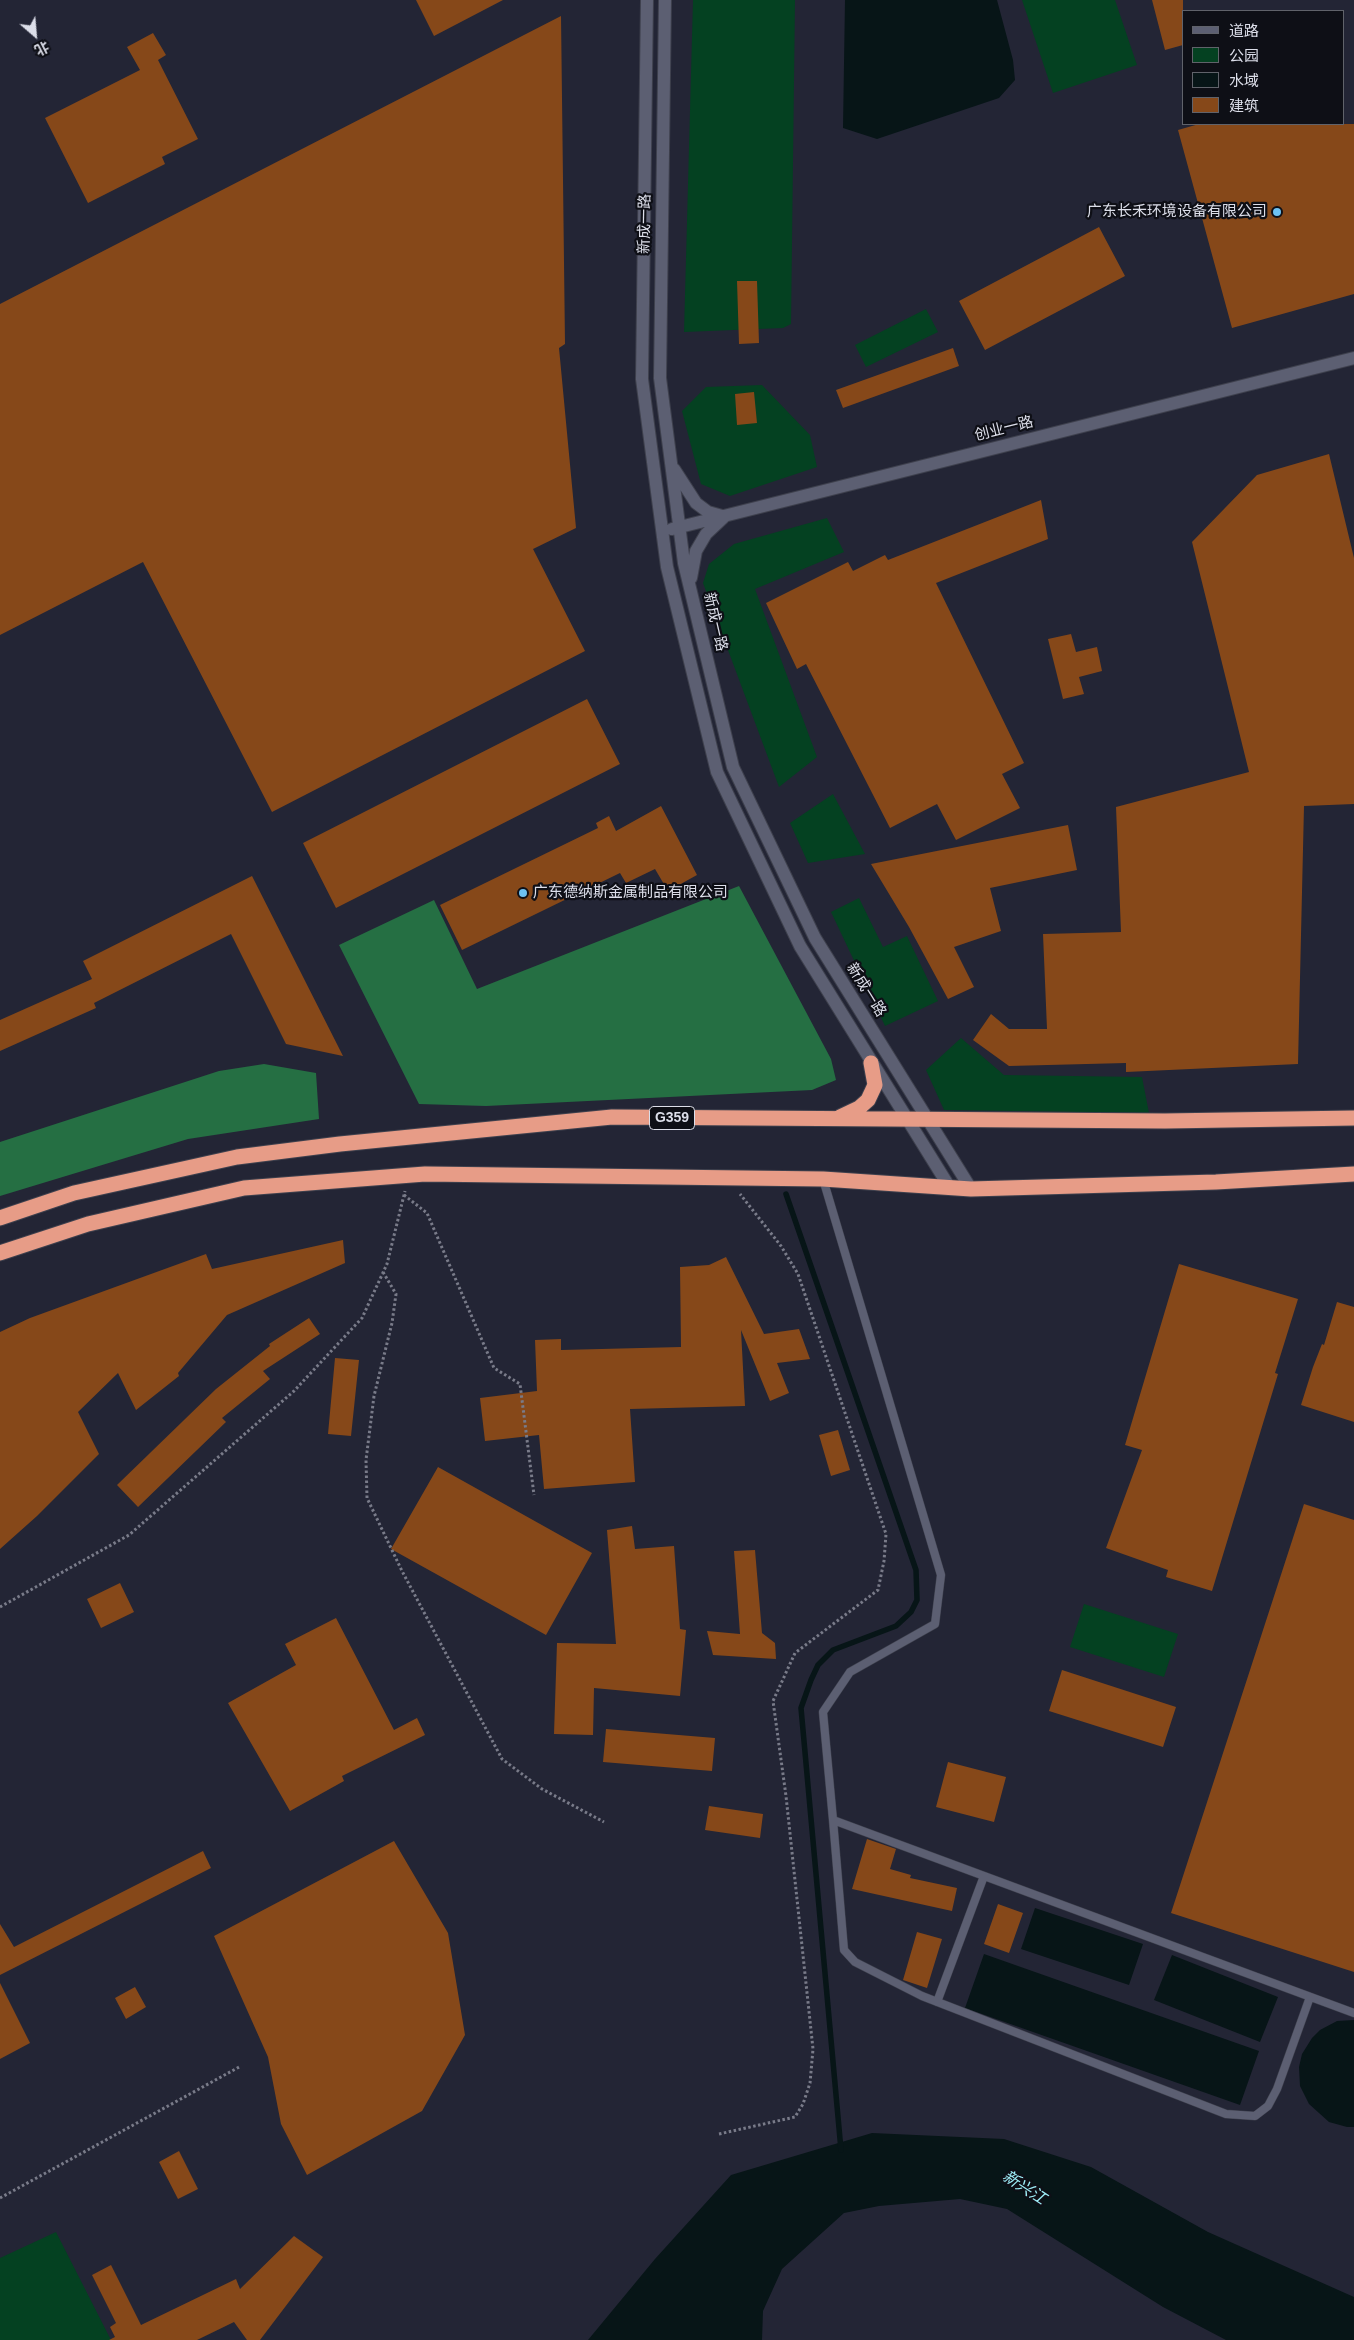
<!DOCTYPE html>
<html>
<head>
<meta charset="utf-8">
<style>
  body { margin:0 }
  #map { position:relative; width:1354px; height:2340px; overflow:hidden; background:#232535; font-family:Helvetica,"Noto Sans SC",sans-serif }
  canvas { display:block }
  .legend { position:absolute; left:1182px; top:10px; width:162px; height:115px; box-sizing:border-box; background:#0e0f16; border:1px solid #60626a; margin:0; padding:6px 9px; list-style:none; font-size:15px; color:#dcdee9 }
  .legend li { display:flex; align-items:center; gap:10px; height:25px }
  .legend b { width:25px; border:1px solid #60626a }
  .north { position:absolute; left:10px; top:10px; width:50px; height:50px; -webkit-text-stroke:4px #0e0f16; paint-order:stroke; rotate:153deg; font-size:14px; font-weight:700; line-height:20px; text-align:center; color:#dcdee9 }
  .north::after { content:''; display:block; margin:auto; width:18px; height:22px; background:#dcdee9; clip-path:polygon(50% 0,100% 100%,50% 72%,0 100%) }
</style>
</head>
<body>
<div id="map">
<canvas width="1354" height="2340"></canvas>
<ul class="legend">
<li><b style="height:6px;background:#5c5f72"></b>道路</li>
<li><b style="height:14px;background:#044121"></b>公园</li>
<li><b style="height:14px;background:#071517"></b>水域</li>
<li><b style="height:14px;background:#864819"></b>建筑</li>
</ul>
<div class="north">北</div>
</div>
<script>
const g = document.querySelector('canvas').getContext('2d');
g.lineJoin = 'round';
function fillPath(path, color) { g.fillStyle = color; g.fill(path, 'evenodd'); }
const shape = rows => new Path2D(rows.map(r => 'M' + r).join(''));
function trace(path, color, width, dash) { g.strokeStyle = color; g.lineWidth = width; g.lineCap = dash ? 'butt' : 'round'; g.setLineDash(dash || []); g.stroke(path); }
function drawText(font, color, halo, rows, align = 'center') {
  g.font = font + ' Helvetica,"Noto Sans SC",sans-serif'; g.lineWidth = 4.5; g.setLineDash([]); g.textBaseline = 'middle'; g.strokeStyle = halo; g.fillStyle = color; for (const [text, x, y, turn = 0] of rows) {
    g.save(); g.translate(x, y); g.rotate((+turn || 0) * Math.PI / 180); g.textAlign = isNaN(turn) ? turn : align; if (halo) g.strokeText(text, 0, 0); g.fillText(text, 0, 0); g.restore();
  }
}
fillPath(shape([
  [693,0,795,0,791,324,783,328,684,332],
  [1022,0,1115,0,1137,65,1053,93],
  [926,309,938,332,866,367,855,345],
  [762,385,810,435,817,467,730,496,701,484,682,411,706,387],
  [827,518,844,552,755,589,817,757,779,787,703,583,709,564,734,544],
  [833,794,865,854,808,863,790,823],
  [859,898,883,947,907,936,938,1001,885,1026,831,912],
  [961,1038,1004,1075,1142,1077,1149,1113,944,1110,926,1070],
  [1084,1604,1178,1634,1164,1677,1070,1647],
  [56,2232,111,2340,0,2340,0,2258]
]), '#044121');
fillPath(shape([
  [739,886,831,1059,836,1080,812,1090,486,1106,419,1104,339,945,434,900,477,989],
  [264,1064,316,1073,319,1119,188,1139,0,1196,0,1142,219,1071]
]), '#256f43');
fillPath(shape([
  [845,0,997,0,1013,60,1015,80,999,98,877,139,843,128],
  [1035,1908,1143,1944,1129,1985,1021,1949],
  [984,1954,1259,2051,1240,2105,965,2008],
  [1172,1955,1278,1997,1260,2042,1154,2000],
  [1354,2020,1354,2127,1347,2127,1329,2122,1309,2104,1300,2086,1299,2067,1302,2054,1312,2038,1320,2030,1337,2021],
  [872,2133,1004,2139,1091,2167,1208,2232,1354,2297,1354,2340,1226,2340,1163,2307,1007,2209,960,2199,879,2206,844,2213,782,2269,763,2311,762,2340,588,2340,655,2259,731,2175]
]), '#071517');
trace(shape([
  [786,1194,916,1570,917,1600,911,1612,896,1626,833,1650,818,1665,811,1680,801,1708,841,2150]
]), '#071517', 5.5);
fillPath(shape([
  [416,0,503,0,434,36],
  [1152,0,1183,0,1183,45,1165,50],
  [561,16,565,344,559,348,576,528,533,549,585,651,272,812,143,562,0,635,0,304],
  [153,33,166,55,158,60,198,139,162,157,165,164,88,203,45,118,140,70,127,47],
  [1199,124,1354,124,1354,294,1232,328,1178,130],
  [1099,227,1125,276,985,350,959,301],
  [737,281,757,281,759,343,739,344],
  [953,348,959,366,843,408,836,390],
  [754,392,757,423,737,425,735,394],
  [1329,454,1354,558,1354,804,1304,806,1298,1064,1126,1072,1126,1063,1009,1066,973,1040,991,1014,1009,1029,1047,1029,1043,934,1121,932,1116,807,1249,772,1192,542,1257,475],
  [1041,500,1048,539,936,583,1024,763,1002,774,1020,808,956,840,937,804,890,828,806,664,797,669,766,603,848,562,853,571,885,555,888,560],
  [1071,634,1076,652,1097,647,1102,671,1079,677,1084,694,1063,699,1048,639],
  [587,699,620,764,336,908,303,843],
  [661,806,697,875,668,891,655,869,626,883,620,873,462,950,440,905,598,828,596,823,609,816,616,831],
  [1068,825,1077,870,990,888,1001,931,954,947,974,987,948,999,909,927,871,864],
  [252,876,343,1056,286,1044,231,934,94,1003,96,1008,0,1051,0,1020,92,979,83,961],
  [343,1240,345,1263,227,1315,178,1373,179,1376,136,1410,118,1373,78,1412,99,1454,37,1516,0,1549,0,1332,30,1318,206,1254,212,1269],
  [726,1257,764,1334,799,1329,810,1359,777,1363,789,1393,770,1401,741,1330,745,1406,630,1409,635,1482,544,1489,539,1435,485,1441,480,1398,537,1391,535,1340,561,1339,561,1350,681,1347,680,1267,709,1265],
  [1179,1264,1298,1299,1275,1373,1278,1374,1212,1591,1166,1577,1168,1570,1106,1548,1142,1450,1125,1445],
  [1337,1302,1354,1307,1354,1422,1301,1405,1313,1367,1322,1344,1324,1345],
  [309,1318,320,1334,263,1371,270,1379,222,1418,226,1422,138,1507,117,1485,216,1389,270,1346,269,1344],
  [335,1358,359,1360,351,1436,328,1434],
  [838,1430,850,1470,831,1476,819,1435],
  [438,1467,592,1553,546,1635,391,1549],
  [1304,1504,1354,1520,1354,1972,1171,1913],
  [632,1526,635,1549,674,1546,680,1629,686,1630,680,1696,594,1688,593,1735,554,1734,557,1643,616,1644,607,1530],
  [755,1550,762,1633,775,1643,776,1659,713,1655,707,1631,740,1634,734,1551],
  [120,1583,134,1612,101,1628,87,1599],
  [336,1618,394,1730,417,1718,425,1735,342,1776,344,1781,290,1811,228,1703,296,1665,285,1644],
  [1062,1670,1176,1707,1163,1747,1049,1711],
  [606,1729,715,1738,712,1771,603,1762],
  [948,1762,1006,1777,994,1822,936,1807],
  [709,1806,763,1814,760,1838,705,1830],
  [867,1839,896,1849,890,1869,911,1875,910,1878,957,1888,952,1911,852,1889],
  [394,1841,448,1933,465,2035,422,2111,307,2175,281,2124,268,2057,214,1936],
  [203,1851,211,1868,0,1975,0,1924,14,1947],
  [998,1904,1023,1913,1009,1953,984,1944],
  [917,1932,942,1939,927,1988,903,1980],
  [0,1983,30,2043,0,2059],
  [135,1987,146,2007,126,2019,115,1998],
  [179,2151,198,2189,178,2199,159,2162],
  [294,2236,323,2257,260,2340,247,2340,234,2322,197,2340,109,2340,115,2337,110,2327,116,2323,92,2275,111,2265,141,2325,236,2279,240,2289]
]), '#864819');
const lane = shape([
  [823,1179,941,1575,935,1624,850,1672,823,1712,833,1820],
  [1310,1997,1277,2089,1268,2106,1255,2116,1226,2114,922,1996,855,1962,844,1950,833,1820,1354,2013],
  [937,2002,984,1876]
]);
const secondary = shape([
  [647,0,642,379,667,567,717,772,800,946,950,1188],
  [665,0,660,378,684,563,733,767,815,938,971,1189],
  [674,469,696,503,708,512,722,516],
  [672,529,1354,358],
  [691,578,696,551,706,534,723,518]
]);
const highway = shape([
  [840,1117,859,1108,868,1100,875,1085,871,1063],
  [0,1218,74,1193,237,1157,340,1144,612,1117,1165,1121,1354,1118],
  [0,1253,88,1224,244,1188,425,1174,823,1179,971,1189,1216,1182,1354,1174]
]);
trace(lane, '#3e404d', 9);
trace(secondary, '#3e404d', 14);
trace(highway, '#3e404d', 17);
trace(shape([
  [404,1195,427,1213,494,1368,520,1384,534,1495],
  [383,1272,396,1294,392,1323,374,1396,366,1460,367,1498,402,1571,502,1759,542,1789,604,1822],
  [0,1607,129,1535,294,1391,362,1318,387,1264,405,1191],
  [719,2134,795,2117,803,2104,810,2083,813,2049,786,1796,773,1701,795,1653,878,1590,884,1561,886,1534,798,1274,781,1246,740,1194],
  [0,2198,241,2066]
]), '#797b89', 3, [2.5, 2.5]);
trace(lane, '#5c5f72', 8);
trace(secondary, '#5c5f72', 12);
trace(highway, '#e79c87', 15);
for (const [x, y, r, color] of [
  [1277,212,5,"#6dc2f3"],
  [523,893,5,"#6dc2f3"]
]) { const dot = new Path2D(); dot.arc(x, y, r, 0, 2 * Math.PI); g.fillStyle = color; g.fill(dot); trace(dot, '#0e0f16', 2); }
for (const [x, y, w] of [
  [672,1118,45]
]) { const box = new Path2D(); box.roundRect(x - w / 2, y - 11.5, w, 23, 4); g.fillStyle = '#0e0f16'; g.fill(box); trace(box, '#dcdee9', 1); }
drawText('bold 14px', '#dcdee9', null, [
  ["G359",672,1118]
]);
drawText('15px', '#dcdee9', '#0e0f16', [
  ["广东长禾环境设备有限公司",1267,212],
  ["广东德纳斯金属制品有限公司",533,893,"left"]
], 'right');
drawText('15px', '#dcdee9', '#0e0f16', [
  ["新成一路",645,224,-89],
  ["创业一路",1004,429,-14],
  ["新成一路",715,622,77],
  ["新成一路",866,990,58]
]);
drawText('italic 16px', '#9feff9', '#0e0f16', [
  ["新兴江",1024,2188,33]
]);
</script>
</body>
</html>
